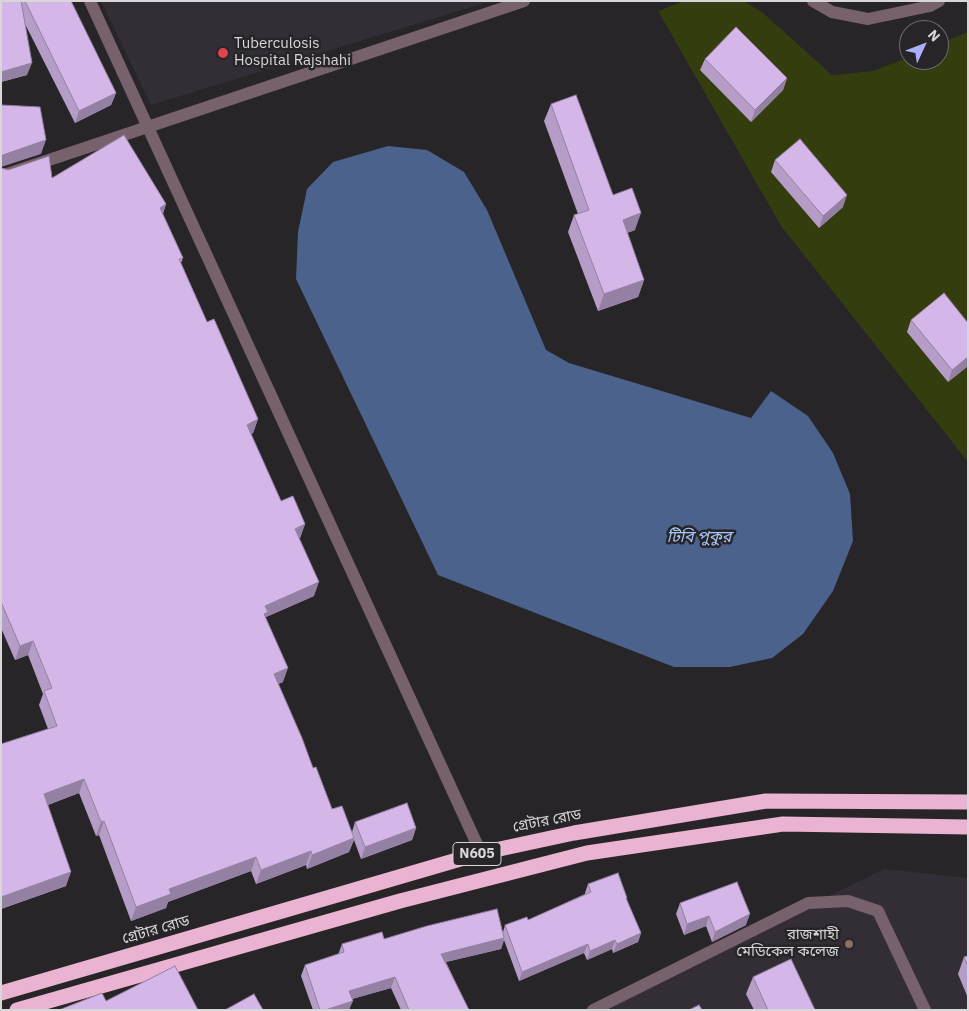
<!DOCTYPE html>
<html>
<head>
<meta charset="utf-8">
<style>
  body { margin:0 }
  #map { position:relative; width:969px; height:1011px; overflow:hidden; background:#272528; font-family:"IBM Plex Sans",sans-serif }
  canvas { display:block }
  .frame { position:absolute; inset:0; border:2px solid #d7d6d8; pointer-events:none }
  .north { position:absolute; left:899px; top:20px; width:50px; height:50px; box-sizing:border-box; background:#272528; border:1px solid #6d6c6e; border-radius:50%; rotate:47deg; font-size:14px; font-weight:700; line-height:20px; text-align:center; color:#d7d6d8 }
  .north::after { content:''; display:block; margin:auto; width:18px; height:22px; background:#aab0fb; clip-path:polygon(50% 0,100% 100%,50% 72%,0 100%) }
</style>
</head>
<body>
<div id="map">
<canvas width="969" height="1011"></canvas>
<div class="frame"></div>
<div class="north">N</div>
</div>
<script>
const g = document.querySelector('canvas').getContext('2d');
g.lineJoin = 'round';
function fillPath(path, color) { g.fillStyle = color; g.fill(path, 'evenodd'); }
const shape = rows => new Path2D(rows.map(r => 'M' + r).join(''));
function trace(path, color, width, dash) { g.strokeStyle = color; g.lineWidth = width; g.lineCap = dash ? 'butt' : 'round'; g.setLineDash(dash || []); g.stroke(path); }
function drawText(font, color, halo, rows, align = 'center') {
  g.font = font + ' "IBM Plex Sans","Noto Sans Bengali",sans-serif'; g.lineWidth = 5; g.setLineDash([]); g.textBaseline = 'middle'; g.strokeStyle = halo; g.fillStyle = color; for (const [text, x, y, turn = 0] of rows) {
    g.save(); g.translate(x, y); g.rotate((+turn || 0) * Math.PI / 180); g.textAlign = isNaN(turn) ? turn : align; if (halo) g.strokeText(text, 0, 0); g.fillText(text, 0, 0); g.restore();
  }
}
fillPath(shape([
  [101,1,491,1,151,105],
  [884,869,968,878,968,1010,596,1010]
]), '#332e36');
fillPath(shape([
  [684,1,744,1,763,13,832,75,873,71,909,57,909,60,939,60,939,44,968,32,968,462,781,226,658,11]
]), '#333d0e');
fillPath(shape([
  [388,146,427,150,464,172,487,210,546,350,569,363,751,418,771,391,808,416,833,453,850,494,853,541,833,591,803,634,772,658,730,667,674,667,438,575,296,279,298,232,307,189,333,162]
]), '#4a628c');
trace(shape([
  [90,1,481,853],
  [813,1,832,12,868,19,930,6,939,1],
  [1,176,524,1],
  [593,1010,808,903,848,901,878,911,925,1010]
]), '#77616d', 12);
trace(shape([
  [1,993,481,853,574,833,766,801,968,802],
  [17,1010,400,901,587,853,783,824,968,827]
]), '#eab3d1', 15);
fillPath(shape([
  [1,1,71,1,116,93,111,105,75,123,24,22,27,75,1,82],
  [705,59,787,78,783,90,751,122,700,70],
  [551,104,613,195,635,230,627,233,644,280,638,297,598,311,568,232,574,215,578,214,544,121],
  [775,160,843,207,819,228,771,172],
  [1,168,52,178,166,204,163,214,183,258,181,263,207,322,258,419,253,433,251,434,281,501,305,524,300,538,299,539,314,596,266,617,266,619,283,682,278,684,313,768,332,809,352,832,355,822,416,828,412,840,361,859,354,840,349,852,307,869,306,865,256,884,251,871,168,902,166,908,131,921,99,835,96,836,79,793,48,805,66,886,1,909,48,729,39,705,43,694,28,655,15,660,1,628],
  [911,320,968,366,948,382,907,332],
  [588,884,626,900,641,933,638,942,613,953,612,949,587,960,584,953,519,981,504,940,501,949,446,962,469,1010,401,1010,391,988,352,999,349,1010,313,1010,301,976,305,965,338,955,342,944,384,939,503,932,505,925,528,920,585,894,585,893],
  [680,903,746,925,712,942,706,926,684,935,676,914],
  [968,956,968,998,958,974,964,957],
  [753,977,815,1010,754,1010,746,994]
]), '#b69dc8');
fillPath(shape([
  [32,63,27,75,1,82,1,72],
  [787,78,783,90,751,122,755,110],
  [116,93,111,105,75,123,79,111],
  [46,140,41,154,1,167,1,156,3,155],
  [847,195,843,207,819,228,823,216],
  [166,204,161,218,160,208],
  [641,213,635,230,616,237,623,220],
  [644,280,638,297,598,311,604,294],
  [968,357,968,366,948,382,952,370],
  [258,419,253,433,242,439,247,425],
  [305,524,300,538,290,543,295,529],
  [319,582,314,596,266,617,263,626,265,606],
  [33,641,28,655,15,660,20,646],
  [288,668,283,682,269,688,274,674],
  [84,779,79,793,39,808,44,794],
  [104,821,99,835,96,836,101,822],
  [416,828,412,840,361,859,365,847],
  [354,838,349,852,307,869,312,855],
  [311,851,306,865,256,884,261,870],
  [256,857,251,871,168,902,166,908,131,921,136,907,169,889],
  [71,872,66,886,1,909,1,897],
  [750,914,746,925,712,942,715,932],
  [709,916,706,926,684,935,687,924],
  [641,933,638,942,613,953,617,944],
  [504,938,501,949,437,964,441,954],
  [615,940,612,949,587,960,590,951],
  [588,944,584,953,519,981,522,972],
  [395,977,391,988,345,1001,349,991],
  [353,1001,349,1010,325,1010]
]), '#9480a2');
const building = shape([
  [1,1,21,1,32,63,1,72,1,1],
  [25,1,71,1,116,93,79,111,25,1],
  [736,27,787,78,755,110,705,59,736,27],
  [576,95,613,195,632,188,641,213,623,220,644,280,604,294,574,215,589,210,551,104,576,95],
  [1,105,40,107,46,140,3,155,1,156,1,105],
  [124,135,166,204,160,208,183,258,179,259,207,322,214,319,258,419,247,425,281,501,293,496,305,524,295,529,319,582,265,606,268,612,264,614,288,668,274,674,302,738,313,768,316,767,332,809,342,806,354,838,312,855,311,851,261,870,256,857,169,889,171,894,136,907,104,821,101,822,84,779,44,794,71,872,1,897,1,744,57,726,44,691,52,688,33,641,20,646,1,602,1,168,8,170,49,156,52,178,124,135],
  [800,139,847,195,823,216,775,160,800,139],
  [944,293,968,323,968,357,952,370,911,320,944,293],
  [407,803,416,828,365,847,355,822,407,803],
  [618,873,627,898,626,898,641,933,617,944,615,940,590,951,588,944,522,972,505,925,527,917,528,920,591,892,588,884,618,873],
  [737,882,750,914,715,932,709,916,687,924,680,903,737,882],
  [497,909,504,938,441,954,469,1010,409,1010,395,977,349,991,353,1001,325,1010,320,1010,305,965,344,952,342,944,382,932,384,939,427,926,497,909],
  [968,956,968,966,964,957,968,956],
  [791,959,815,1010,768,1010,753,977,791,959],
  [175,966,198,1010,59,1010,102,993,106,1001,175,966],
  [254,994,263,1010,225,1010,254,994],
  [699,1005,702,1010,689,1010,699,1005]
]);
fillPath(building, '#d4b7e8');
trace(building, '#9480a2', 1);
for (const [x, y, r, color] of [
  [223,53,6,"#e0444e"],
  [849,944,5,"#8d6e63"]
]) { const dot = new Path2D(); dot.arc(x, y, r, 0, 2 * Math.PI); g.fillStyle = color; g.fill(dot); trace(dot, '#272528', 2); }
for (const [x, y, w] of [
  [477,854,48]
]) { const box = new Path2D(); box.roundRect(x - w / 2, y - 11.5, w, 23, 4); g.fillStyle = '#272528'; g.fill(box); trace(box, '#d7d6d8', 1); }
drawText('bold 14px', '#d7d6d8', null, [
  ["N605",477,854]
]);
drawText('15px', '#d7d6d8', '#272528', [
  ["Tuberculosis",234,44],
  ["Hospital Rajshahi",234,61],
  ["রাজশাহী",839,935,"right"],
  ["মেডিকেল কলেজ",839,952,"right"]
], 'left');
drawText('15px', '#d7d6d8', '#272528', [
  ["গ্রেটার রোড",547,821,-11],
  ["গ্রেটার রোড",156,930,-16]
]);
drawText('italic 16px', '#a8c7fd', '#272528', [
  ["টিবি পুকুর",699,537]
]);
</script>
</body>
</html>
